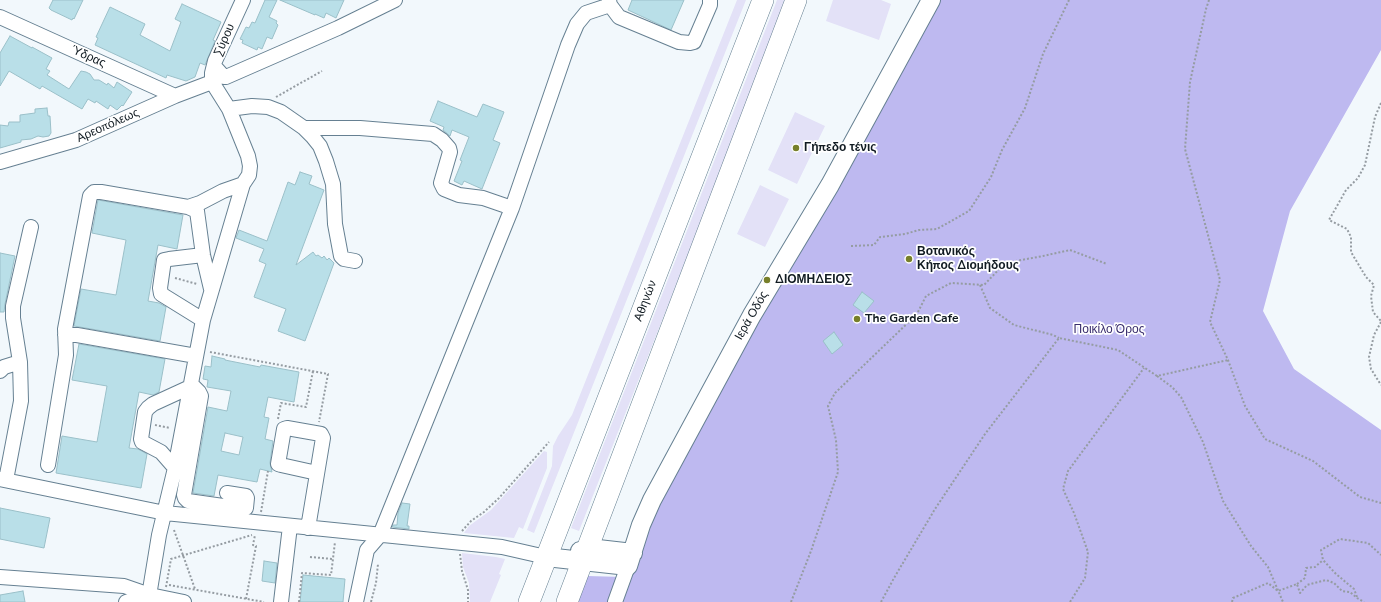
<!DOCTYPE html>
<html>
<head>
<meta charset="utf-8">
<style>
  body { margin:0 }
  canvas { display:block; background:#f2f8fc }
</style>
</head>
<body>
<canvas width="1381" height="602"></canvas>
<script>
const g = document.querySelector('canvas').getContext('2d');
g.lineJoin = 'round';
function fillPath(path, color) { g.fillStyle = color; g.fill(path, 'evenodd'); }
const shape = rows => new Path2D(rows.map(r => 'M' + r).join(''));
function trace(path, color, width, dash) { g.strokeStyle = color; g.lineWidth = width; g.lineCap = dash ? 'butt' : 'round'; g.setLineDash(dash || []); g.stroke(path); }
function drawText(font, color, halo, rows, align = 'center') {
  g.font = font + ' "Nunito Sans",sans-serif'; g.lineWidth = 3.5; g.setLineDash([]); g.textBaseline = 'middle'; g.strokeStyle = halo; g.fillStyle = color; for (const [text, x, y, turn = 0] of rows) {
    g.save(); g.translate(x, y); g.rotate((+turn || 0) * Math.PI / 180); g.textAlign = isNaN(turn) ? turn : align; if (halo) g.strokeText(text, 0, 0); g.fillText(text, 0, 0); g.restore();
  }
}
fillPath(shape([
  [737,0,746,0,534,533,527,530,552,466,553,446,558,436,572,415],
  [777,0,786,0,784,11,579,531,571,528],
  [833,0,881,0,891,4,879,40,826,21],
  [795,112,825,126,797,184,768,170],
  [760,185,789,199,765,247,737,234],
  [544,451,547,452,547,468,523,529,519,527,514,538,464,533,469,526,491,510],
  [462,553,496,557,505,559,499,574,501,575,490,602,470,602,469,583,463,567]
]), '#e3e1f7');
fillPath(shape([
  [931,0,1381,0,1381,50,1290,211,1263,311,1294,369,1381,430,1381,602,577,602,587,576,624,577,633,553]
]), '#beb9f0');
const building = shape([
  [53,0,83,0,74,19,73,18,72,20,51,10,49,8,53,0],
  [265,0,277,0,269,17,277,21,276,23,278,25,272,39,267,37,262,49,258,47,257,50,242,43,243,40,240,39,246,27,249,28,252,22,255,23,265,0],
  [280,0,344,0,336,18,326,13,324,18,315,14,315,15,280,0],
  [632,0,684,0,671,30,628,10,632,0],
  [182,4,221,22,213,40,215,41,205,65,200,63,195,77,186,81,167,75,166,78,95,45,98,38,96,37,110,7,145,24,140,35,170,51,181,22,175,19,182,4],
  [10,36,32,48,32,47,52,58,46,69,50,71,47,75,69,89,81,71,86,72,90,74,94,80,99,80,107,85,108,83,114,88,117,82,132,92,123,106,122,105,117,110,110,105,108,109,96,101,95,103,88,99,82,109,42,86,40,89,9,71,0,86,0,53,10,36],
  [438,101,477,117,483,104,504,112,493,140,500,143,482,189,464,181,462,185,454,181,462,161,460,160,469,137,452,130,450,136,443,130,444,127,430,121,438,101],
  [47,108,48,116,50,116,51,133,49,136,43,137,38,136,31,139,21,140,21,142,0,148,0,125,8,126,9,122,20,122,20,115,35,113,35,109,47,108],
  [300,172,312,176,309,184,324,190,296,265,313,252,316,256,318,255,322,258,324,256,327,260,329,258,334,263,305,341,278,331,286,309,254,297,266,264,259,261,264,249,236,238,239,230,267,241,288,182,295,185,300,172],
  [98,200,183,215,177,249,158,245,148,301,159,303,166,307,160,341,74,326,81,289,116,295,126,240,92,233,98,200],
  [0,253,15,256,5,304,4,312,0,312,0,253],
  [862,292,874,301,864,313,853,305,862,292],
  [834,332,843,345,832,354,823,341,834,332],
  [79,344,165,359,159,392,153,395,139,392,129,448,138,449,147,454,141,488,56,473,62,436,97,442,107,386,72,380,79,344],
  [212,356,225,359,225,360,260,367,261,365,299,372,294,402,268,397,264,417,269,418,265,439,273,441,270,463,272,472,260,469,257,482,218,475,214,496,193,493,208,407,227,411,231,391,207,387,208,380,203,379,205,366,211,367,212,356],
  [225,433,243,437,239,455,221,451,225,433],
  [402,503,410,504,407,526,409,526,409,529,392,527,393,525,397,525,398,513,402,503],
  [0,508,50,518,44,548,0,539,0,508],
  [264,561,277,563,275,583,262,581,264,561],
  [303,575,345,579,343,602,300,602,303,575],
  [23,591,25,602,0,602,0,595,23,591]
]);
fillPath(building, '#b9dfe8');
trace(building, '#9bc0c9', 1);
const minor = shape([
  [609,0,610,5,619,17,679,42,690,43,694,42,710,5,710,0],
  [0,17,175,96],
  [214,66,224,77,226,77,338,28,395,0],
  [229,109,252,106,268,107,281,112,304,128,312,136,320,146,326,161,333,184,335,224,341,256,344,259,355,261],
  [304,128,360,128,433,134,442,140,449,148,450,152,441,183,444,189,459,195,483,198,512,208],
  [0,162,76,140,175,96,212,82],
  [188,207,200,203,223,191,243,184],
  [203,320,161,294,160,288,164,260,169,259,203,255],
  [65,335,77,335,196,356],
  [0,371,4,367,20,362,13,318,13,306,31,227],
  [191,384,199,392,201,396,184,495,185,498,188,501,237,508],
  [48,465,66,355,65,329,90,196,94,192,101,192,188,207,197,211,203,255,211,289],
  [175,468,161,452,142,442,141,439,145,412,148,408,153,404,190,387],
  [0,479,165,513,502,547,546,557],
  [6,480,21,401,20,362],
  [227,493,246,496,247,498,246,508,237,508,237,513],
  [308,528,323,438,321,434,287,428,284,429,278,464,281,465,317,473],
  [0,577,124,586,150,595,184,602],
  [126,602,150,595],
  [148,602,159,535,175,468,203,320,243,184,249,175,250,166,248,156,229,109,212,82,212,73,215,61,243,0],
  [281,602,290,526],
  [356,602,367,550,380,535,512,208,568,45,577,24,586,13,610,5],
  [615,602,628,566]
]);
const major = shape([
  [580,551,598,549,633,553],
  [546,557,628,566,641,525,652,500,752,315,830,185,931,0]
]);
const highway = shape([
  [529,602,763,0],
  [567,602,796,0]
]);
trace(minor, '#668092', 16);
trace(major, '#668092', 20);
trace(highway, '#668092', 22);
trace(shape([
  [1209,0,1206,9,1190,82,1185,149,1220,280,1210,322,1228,360,1245,406,1265,439,1313,461,1360,497,1381,503],
  [276,97,322,71],
  [1381,103,1375,117,1365,165,1358,178,1346,190,1329,220,1347,229,1351,237,1351,252,1366,277,1374,285,1371,296,1373,312,1381,321],
  [851,246,874,245,880,237,905,234,919,230,937,229,969,211,991,177,1002,150,1025,108,1043,54,1069,0],
  [175,278,197,284],
  [980,285,990,308,1014,325,1053,335,1059,338],
  [1381,322,1374,335,1369,357,1371,369,1381,385],
  [210,352,328,374,319,422],
  [1157,376,1172,387,1181,397,1203,442,1223,501,1251,546,1268,567,1283,602],
  [278,419,281,403,306,407,313,371],
  [155,425,170,428],
  [261,512,268,471],
  [174,530,195,589],
  [462,531,471,521,484,512,499,498,549,442],
  [460,554,462,571,468,590,468,602],
  [310,557,333,559],
  [1297,584,1305,578,1306,568,1315,567,1323,560],
  [169,585,264,602],
  [166,587,171,559,252,535],
  [1357,597,1354,589,1336,574,1323,560,1321,550,1340,539,1368,543,1381,555],
  [246,599,256,546,253,545,255,535],
  [299,602,302,573,331,575,335,542],
  [371,602,376,583,378,564],
  [791,602,811,551,838,472,836,440,828,406,835,393,917,314,926,296,951,283,984,285,1005,263,1043,256,1070,250,1107,264],
  [881,602,894,578,935,509,985,434,1059,338,1118,350,1157,376,1228,360],
  [1070,602,1085,578,1088,552,1074,513,1063,489,1068,471,1144,368],
  [1232,602,1233,598,1268,583,1278,591,1297,584,1300,593,1307,585,1326,580,1334,583,1342,591,1350,592,1357,598,1364,602]
]), '#959ca2', 2, [2, 2]);
trace(minor, '#fff', 14);
trace(major, '#fff', 18);
trace(highway, '#fff', 21);
for (const [x, y, r, color] of [
  [796,148,4,"#777f2a"],
  [909,259,4,"#777f2a"],
  [767,280,4,"#777f2a"],
  [857,319,4,"#777f2a"]
]) { const dot = new Path2D(); dot.arc(x, y, r, 0, 2 * Math.PI); g.fillStyle = color; g.fill(dot); trace(dot, '#fff', 1.5); }
drawText('12px', '#111b22', '#fff', [
  ["Σύρου",225,40,-66],
  ["Ύδρας",88,57,24],
  ["Αρεοπόλεως",108,126,-24],
  ["Αθηνών",646,301,-69],
  ["Ιερά Οδός",752,316,-60]
]);
drawText('bold 12px', '#111b22', '#fff', [
  ["Γήπεδο τένις",804,148],
  ["Βοτανικός",917,252],
  ["Κήπος Διομήδους",917,266],
  ["ΔΙΟΜΗΔΕΙΟΣ",775,280],
  ["The Garden Cafe",865,319]
], 'left');
drawText('12px', '#392d6d', '#fff', [
  ["Ποικίλο Όρος",1109,330]
]);
</script>
</body>
</html>
